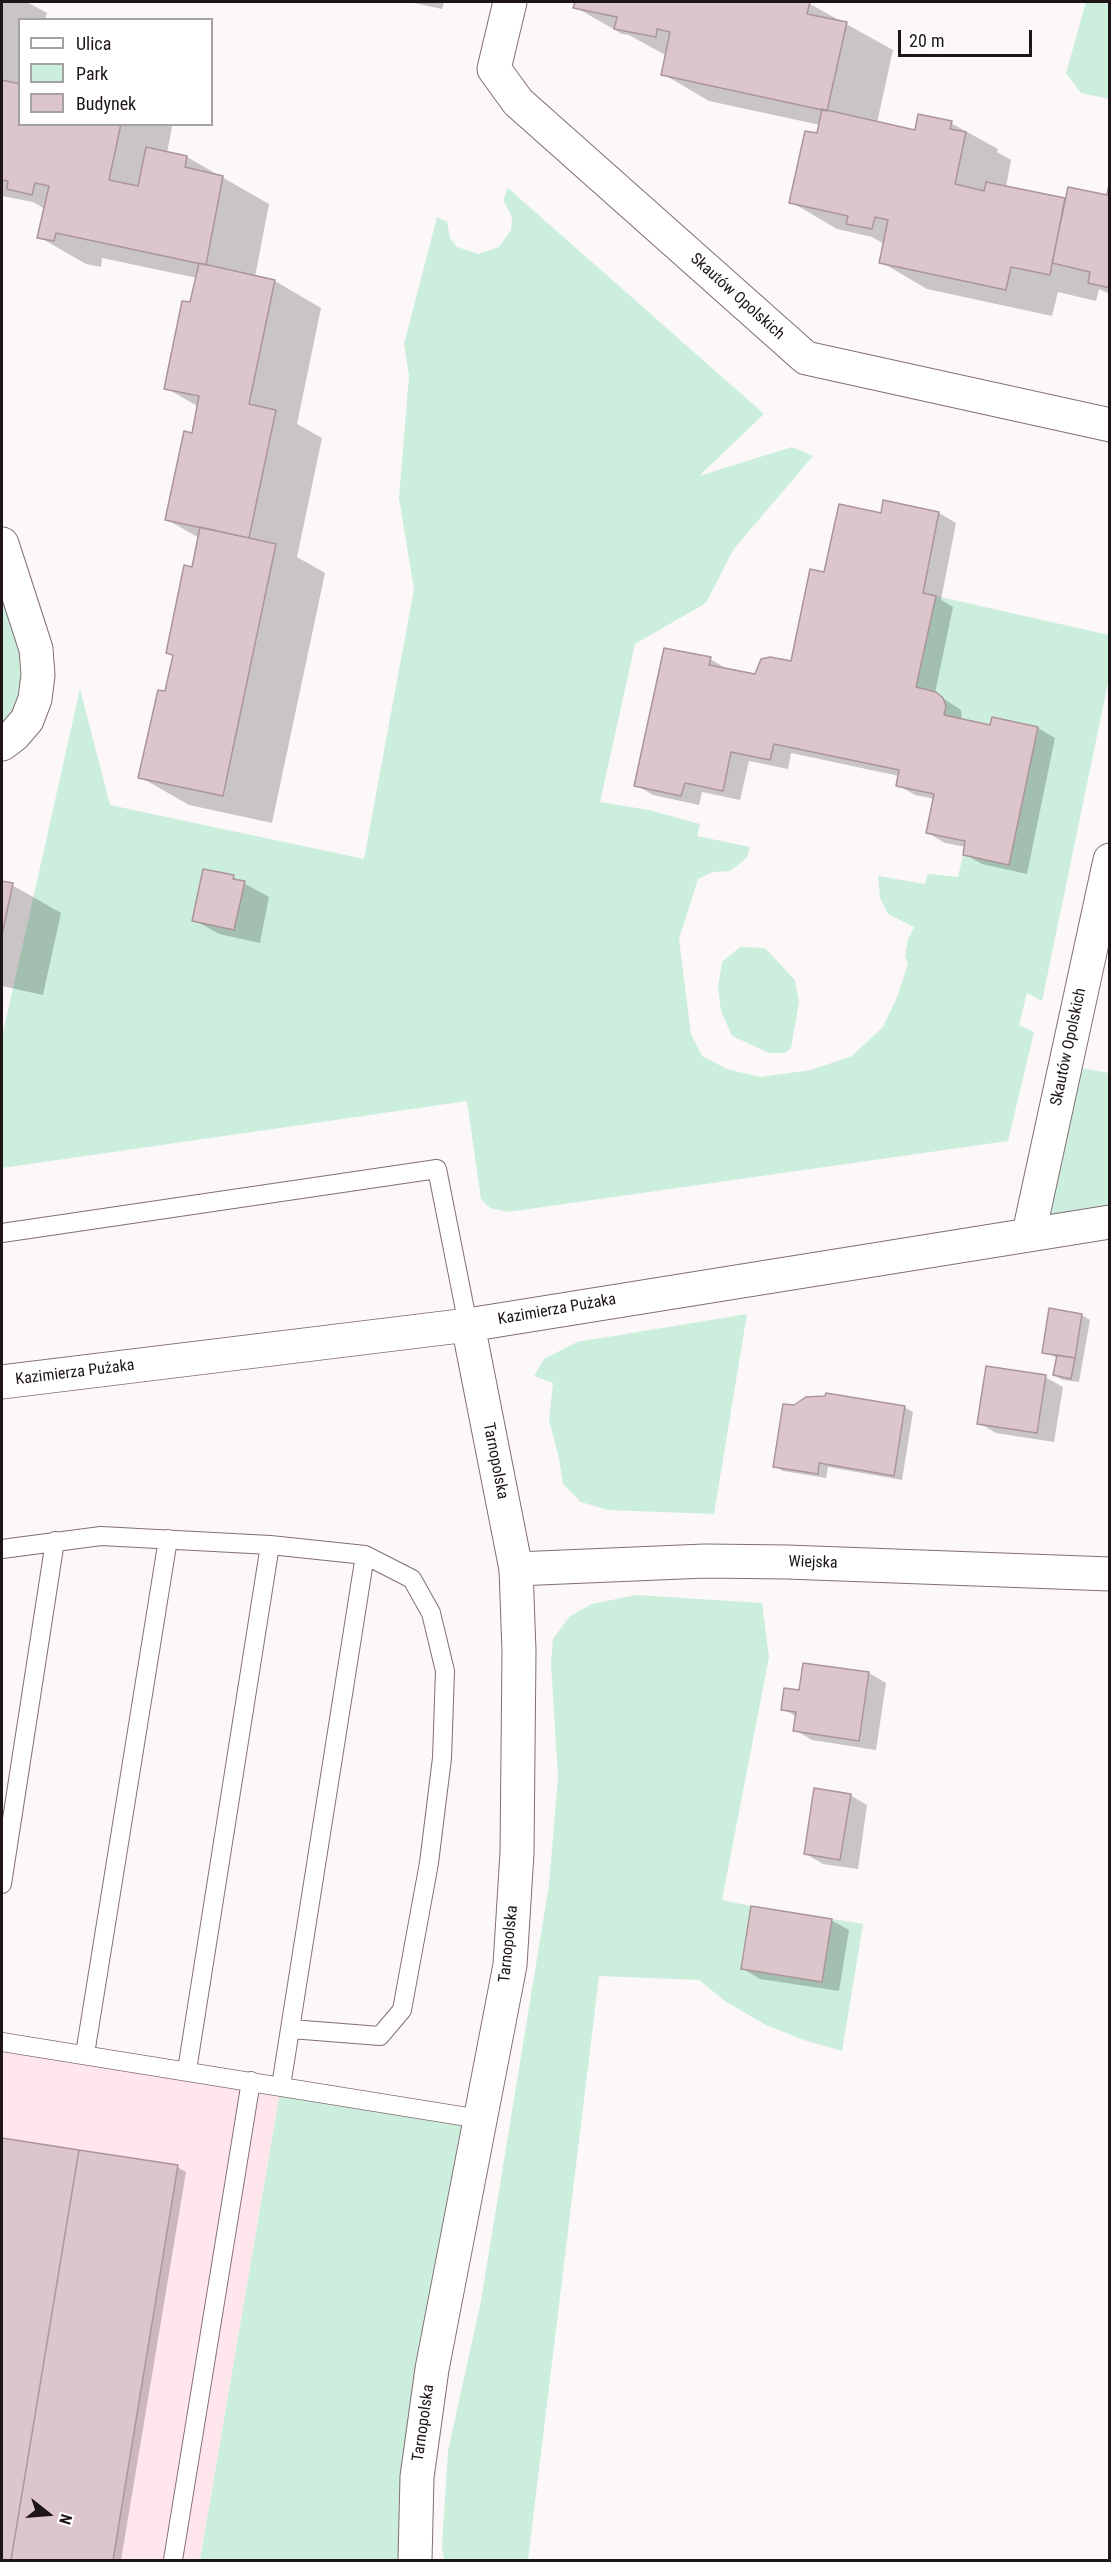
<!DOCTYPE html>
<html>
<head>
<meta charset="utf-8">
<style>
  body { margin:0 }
  #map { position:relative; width:1111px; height:2562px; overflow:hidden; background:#fcf7f8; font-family:"Roboto Condensed",sans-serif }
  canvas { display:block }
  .frame { position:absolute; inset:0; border:3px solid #1d1517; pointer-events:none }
  .legend { position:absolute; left:18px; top:18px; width:195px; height:108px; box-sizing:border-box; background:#fff; border:2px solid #a5a1a2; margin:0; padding:8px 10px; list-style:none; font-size:18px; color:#1d1517 }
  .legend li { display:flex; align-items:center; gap:12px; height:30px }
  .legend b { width:30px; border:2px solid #a5a1a2 }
  .north { position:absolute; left:18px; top:2484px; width:60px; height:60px; -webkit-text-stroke:4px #fff; paint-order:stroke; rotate:107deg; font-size:16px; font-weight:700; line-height:24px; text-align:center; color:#1d1517 }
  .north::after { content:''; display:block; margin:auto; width:21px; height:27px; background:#1d1517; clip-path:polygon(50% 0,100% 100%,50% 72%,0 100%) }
  .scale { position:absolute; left:898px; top:30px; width:134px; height:27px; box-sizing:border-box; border:3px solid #1d1517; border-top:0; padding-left:8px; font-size:18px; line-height:21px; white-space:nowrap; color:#1d1517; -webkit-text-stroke:4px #fff; paint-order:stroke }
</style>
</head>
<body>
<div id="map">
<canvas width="1111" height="2562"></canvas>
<div class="frame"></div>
<ul class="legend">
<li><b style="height:8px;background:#fff"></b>Ulica</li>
<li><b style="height:16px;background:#cbefdc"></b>Park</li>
<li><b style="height:16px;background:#ddc5cc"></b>Budynek</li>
</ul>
<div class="north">N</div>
<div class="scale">20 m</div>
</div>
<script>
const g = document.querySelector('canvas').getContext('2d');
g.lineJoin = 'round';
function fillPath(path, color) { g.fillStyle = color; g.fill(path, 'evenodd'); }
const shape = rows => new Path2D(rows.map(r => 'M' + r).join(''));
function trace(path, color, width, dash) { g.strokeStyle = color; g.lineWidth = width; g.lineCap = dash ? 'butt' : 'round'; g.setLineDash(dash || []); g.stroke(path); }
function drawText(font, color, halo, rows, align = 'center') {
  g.font = font + ' "Roboto Condensed",sans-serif'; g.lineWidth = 4.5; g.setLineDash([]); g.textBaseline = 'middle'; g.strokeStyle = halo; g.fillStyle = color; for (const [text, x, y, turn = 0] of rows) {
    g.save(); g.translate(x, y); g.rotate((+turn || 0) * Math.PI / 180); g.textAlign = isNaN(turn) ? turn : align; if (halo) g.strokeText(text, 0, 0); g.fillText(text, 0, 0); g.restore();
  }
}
fillPath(shape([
  [2,2042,281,2086,200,2560,2,2560]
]), '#ffe5ec');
fillPath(shape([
  [1086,2,1109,2,1109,99,1081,93,1066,73],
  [508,188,764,414,699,476,792,447,813,456,733,550,706,603,635,644,600,802,649,810,700,824,697,836,750,847,747,858,730,871,713,872,698,879,679,939,691,1034,702,1056,727,1069,760,1077,811,1070,852,1056,883,1027,898,995,908,963,905,956,908,940,914,927,888,914,880,898,878,876,925,884,928,874,958,877,963,855,1009,864,1038,727,992,717,990,725,944,715,946,706,943,698,936,692,916,687,936,596,1109,635,1109,678,1042,1001,1027,993,1019,1025,1034,1032,1008,1141,508,1212,490,1208,481,1199,467,1101,2,1168,2,1037,80,689,110,805,364,859,414,589,399,498,409,376,404,344,437,217,447,222,450,238,457,247,479,254,499,247,511,230,512,217,503,200],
  [2,544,36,649,2,744],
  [740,947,765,948,795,980,799,1002,791,1048,785,1053,769,1053,732,1036,721,1011,718,988,722,962],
  [1065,1065,1109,1073,1109,1222,1029,1233],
  [747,1314,714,1514,608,1510,581,1502,563,1484,559,1458,549,1420,553,1383,534,1376,544,1359,577,1342],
  [636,1595,762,1603,769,1657,722,1900,751,1906,742,1970,821,1982,832,1919,863,1924,842,2051,804,2040,766,2025,725,2001,699,1980,599,1976,528,2560,444,2560,442,2546,448,2451,481,2301,549,1885,558,1777,551,1664,553,1639,570,1616,592,1604],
  [281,2086,480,2119,415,2560,200,2560]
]), '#cbefdc');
fillPath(shape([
  [2,2,27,2,47,13,45,20,20,20,20,124,169,124,172,127,167,153,187,157,269,204,255,277,275,281,321,308,297,424,322,438,297,557,325,573,272,823,189,805,140,777,166,693,174,656,167,652,193,569,199,538,166,519,193,435,199,407,166,388,197,278,102,258,101,267,86,264,39,237,45,209,33,202,2,196],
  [409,2,444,2,442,9],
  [576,2,800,2,810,4,893,50,877,123,916,132,951,123,998,149,997,152,1011,160,1006,187,1066,200,1108,197,1110,188,1110,294,1099,289,1096,301,1058,292,1052,316,927,289,881,262,884,244,872,237,837,229,791,202,820,125,709,101,663,74,667,56,629,35,622,34,575,7],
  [939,513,956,523,941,600,953,607,935,693,961,710,962,720,991,726,993,719,1038,728,1055,738,1027,874,982,864,964,854,966,847,945,843,928,833,935,799,915,795,897,785,899,776,791,753,788,769,749,761,740,800,702,792,699,805,653,795,636,785,710,659,727,669,756,676,793,663,825,573,882,515],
  [233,877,269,897,260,943,219,934,194,920],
  [2,883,12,885,61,913,43,995,2,986],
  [1051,1310,1082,1315,1090,1320,1079,1382,1063,1380,1054,1375,1058,1358,1043,1352],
  [1045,1377,1063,1387,1054,1442,996,1433,979,1423],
  [904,1407,913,1412,902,1480,828,1467,826,1478,783,1471,774,1466],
  [869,1673,886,1683,876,1750,812,1740,795,1730,797,1717,783,1709,800,1691],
  [850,1795,867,1805,858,1869,823,1864,806,1854],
  [831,1920,849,1930,839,1991,760,1979,743,1969],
  [2,2139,177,2167,186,2172,121,2560,2,2560]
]), '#0003');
const building = shape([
  [575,2,810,2,807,14,847,22,827,111,661,75,670,32,657,29,656,37,614,29,617,17,573,8,575,2],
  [2,80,20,84,20,124,121,124,109,180,138,186,146,147,187,156,185,167,223,176,206,265,56,233,54,241,37,238,49,186,35,183,32,195,7,189,8,181,2,180,2,80],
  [822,109,915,130,918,114,952,121,950,129,966,132,955,184,984,191,986,182,1065,198,1050,275,1011,267,1006,290,879,263,888,220,875,217,872,229,846,224,848,216,789,203,805,131,817,133,822,109],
  [1110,180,1110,288,1088,283,1090,272,1052,263,1068,187,1107,195,1110,180],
  [199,263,275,280,249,404,276,410,249,538,165,520,184,431,192,433,199,396,164,389,182,301,190,302,199,263],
  [883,500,939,512,923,593,936,596,916,687,936,692,943,698,946,706,944,715,990,725,992,717,1038,727,1009,865,963,855,965,841,926,833,934,794,896,786,899,770,774,744,770,760,731,752,723,791,685,783,681,796,634,786,664,648,711,657,709,665,755,674,761,659,770,657,791,661,810,569,824,572,839,504,881,513,883,500],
  [200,527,276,544,223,796,138,778,158,690,165,691,173,655,166,653,184,565,192,567,200,527],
  [203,869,234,875,233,879,245,881,234,930,192,921,203,869],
  [2,881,13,883,2,935,2,881],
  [1049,1308,1082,1314,1075,1358,1042,1353,1049,1308],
  [1057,1355,1075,1358,1071,1379,1053,1375,1057,1355],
  [986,1366,1046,1375,1037,1433,977,1424,986,1366],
  [826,1393,905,1406,894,1476,819,1463,818,1474,773,1467,783,1404,794,1405,806,1397,825,1396,826,1393],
  [803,1663,869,1672,859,1741,793,1731,796,1712,781,1710,784,1688,799,1690,803,1663],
  [814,1788,851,1794,840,1860,804,1854,814,1788],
  [751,1906,832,1919,822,1982,741,1969,751,1906],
  [2,2138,79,2150,11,2560,2,2560,2,2138],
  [79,2150,178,2165,113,2560,11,2560,79,2150]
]);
fillPath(building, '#ddc5cc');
trace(building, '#ab949b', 1.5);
const service = shape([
  [2,1233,437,1169,468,1325],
  [270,1545,365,1555,281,2086],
  [2,1549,101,1536,270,1545,187,2070],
  [2,1884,55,1541],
  [291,2029,380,2036,402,2010,429,1863,442,1758,445,1671,431,1613,412,1579,365,1555],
  [2,2042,480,2119],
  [85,2054,168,1539],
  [173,2560,251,2081]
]);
const minor = shape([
  [510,2,494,69,518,102,806,358,1110,425],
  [2,544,36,649,38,675,35,699,27,720,14,735,2,744],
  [1029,1233,1110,860],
  [415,2560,417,2477,432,2369,510,1965,517,1853,519,1651,516,1569]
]);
const tertiary = shape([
  [468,1325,516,1569,705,1561,787,1562,1110,1574],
  [2,1382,468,1325,1110,1222]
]);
trace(service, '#836e74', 20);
trace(minor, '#836e74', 35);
trace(tertiary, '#836e74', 35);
trace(service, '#fff', 18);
trace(minor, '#fff', 33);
trace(tertiary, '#fff', 33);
drawText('16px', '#1d1517', '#fff', [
  ["Skautów Opolskich",737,297,42],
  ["Skautów Opolskich",1069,1047,-78],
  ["Kazimierza Pużaka",557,1310,-10],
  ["Kazimierza Pużaka",75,1373,-7],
  ["Tarnopolska",495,1461,79],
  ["Wiejska",813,1563,2],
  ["Tarnopolska",509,1944,-84],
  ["Tarnopolska",424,2423,-82]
]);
</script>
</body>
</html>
